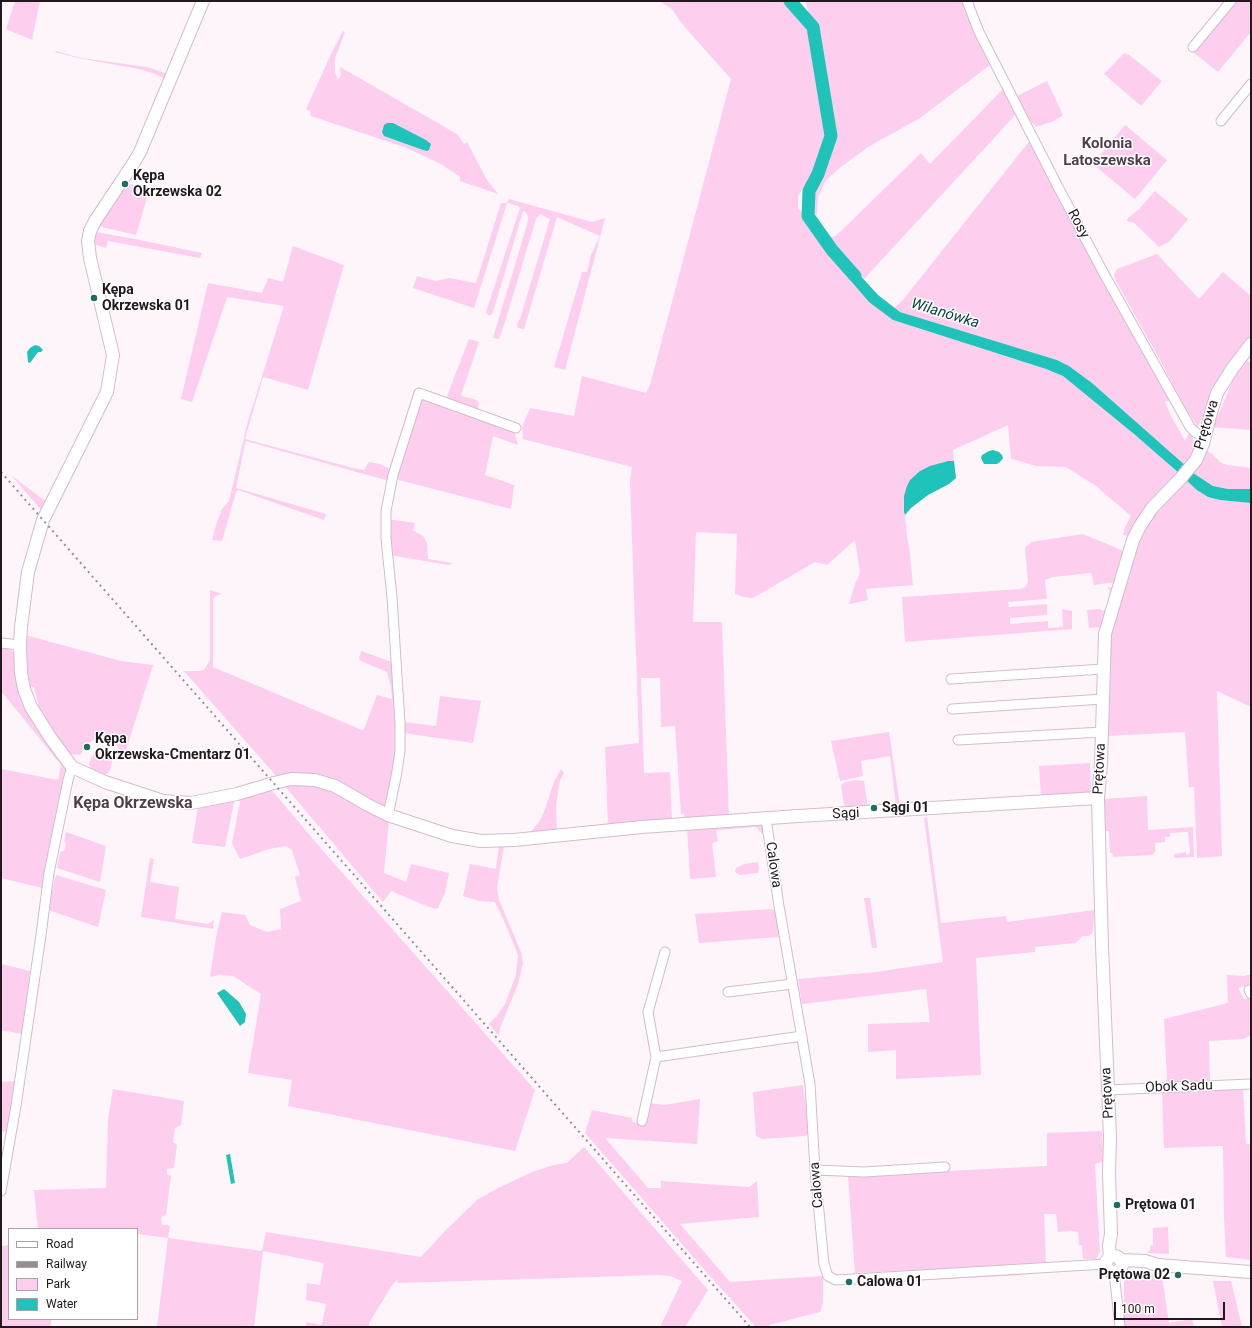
<!DOCTYPE html>
<html>
<head>
<meta charset="utf-8">
<style>
  body { margin:0 }
  #map { position:relative; width:1252px; height:1328px; overflow:hidden; background:#fef5fb; font-family:Roboto,sans-serif }
  canvas { display:block }
  .frame { position:absolute; inset:0; border:2px solid #21191e; pointer-events:none }
  .legend { position:absolute; left:8px; top:1228px; width:130px; height:92px; box-sizing:border-box; background:#fff; border:1px solid #a6a3a5; margin:0; padding:5px 7px; list-style:none; font-size:12px; color:#21191e }
  .legend li { display:flex; align-items:center; gap:8px; height:20px }
  .legend b { width:20px; border:1px solid #a6a3a5 }
  .scale { position:absolute; left:1114px; top:1302px; width:111px; height:18px; box-sizing:border-box; border:2px solid #21191e; border-top:0; padding-left:5px; font-size:12px; line-height:14px; white-space:nowrap; color:#21191e; -webkit-text-stroke:3px #fff; paint-order:stroke }
</style>
</head>
<body>
<div id="map">
<canvas width="1252" height="1328"></canvas>
<div class="frame"></div>
<ul class="legend">
<li><b style="height:5px;background:#fff"></b>Road</li>
<li><b style="height:5px;background:#978e94"></b>Railway</li>
<li><b style="height:11px;background:#fdceee"></b>Park</li>
<li><b style="height:11px;background:#1fc3b9"></b>Water</li>
</ul>
<div class="scale">100 m</div>
</div>
<script>
const g = document.querySelector('canvas').getContext('2d');
g.lineJoin = 'round';
function fillPath(path, color) { g.fillStyle = color; g.fill(path, 'evenodd'); }
const shape = rows => new Path2D(rows.map(r => 'M' + r).join(''));
function trace(path, color, width, dash) { g.strokeStyle = color; g.lineWidth = width; g.lineCap = dash ? 'butt' : 'round'; g.setLineDash(dash || []); g.stroke(path); }
function drawText(font, color, halo, rows, align = 'center') {
  g.font = font + ' Roboto,sans-serif'; g.lineWidth = 3; g.setLineDash([]); g.textBaseline = 'middle'; g.strokeStyle = halo; g.fillStyle = color; for (const [text, x, y, turn = 0] of rows) {
    g.save(); g.translate(x, y); g.rotate((+turn || 0) * Math.PI / 180); g.textAlign = isNaN(turn) ? turn : align; if (halo) g.strokeText(text, 0, 0); g.fillText(text, 0, 0); g.restore();
  }
}
fillPath(shape([
  [15,1,40,1,32,40,6,29],
  [659,1,797,1,809,15,806,3,801,1,965,1,990,65,920,118,868,147,841,167,826,180,818,197,817,216,812,211,811,198,814,186,825,164,812,174,798,196,798,208,808,220,825,236,833,237,837,235,921,153,930,164,1004,88,1018,112,864,279,847,261,893,320,1046,369,1063,376,1134,434,1180,474,1129,536,1123,535,1125,527,1131,516,1096,486,1066,467,1036,466,1016,460,1011,459,1008,425,953,450,954,461,942,462,904,496,904,512,905,515,907,538,909,546,913,585,866,589,868,600,849,604,856,581,858,578,860,572,855,540,827,565,815,562,753,598,744,597,735,594,737,534,696,532,693,622,722,622,729,818,685,821,684,814,681,814,675,726,661,727,660,678,641,678,644,773,669,772,670,775,672,821,608,827,605,747,639,743,630,480,632,467,523,439,522,427,530,408,574,416,582,376,646,393,650,385,731,79,683,25,672,9],
  [1235,1,1251,1,1251,32,1218,72,1193,52],
  [343,31,345,32,335,58,335,72,338,80,341,75,340,67,457,134,464,144,467,142,487,180,498,194,460,181,460,177,441,164,407,148,311,116,310,111,306,109,333,50],
  [56,51,81,58,147,67,168,74,166,79,153,73,139,69,78,58,55,52],
  [1124,53,1129,55,1162,81,1141,106,1104,74],
  [1047,81,1063,115,1054,121,1036,127,1025,115,1015,97],
  [1125,125,1167,160,1135,199,1093,164],
  [1032,138,1107,287,1170,400,1165,402,1172,418,1185,441,1190,432,1196,446,1194,454,1186,466,1092,383,1069,366,1057,360,919,318,900,312,894,308,902,301],
  [128,183,149,191,136,235,98,226],
  [1155,191,1188,219,1170,241,1159,247,1134,223,1127,221,1127,219,1139,209],
  [509,199,592,222,605,218,565,370,554,367,582,272,587,272,591,255,600,236,557,217,524,329,518,328,517,325,520,319,550,219,540,214,536,219,504,325,499,339,493,338,527,225,528,217,526,212,523,211,493,312,491,315,488,315,486,312,520,208,518,206,507,203,474,308,413,288,417,276,436,281,449,278,476,283,501,203,507,203],
  [96,232,135,239,202,253,200,258,108,241,106,248,94,244],
  [293,246,344,265,308,390,263,377,245,439,353,468,364,470,369,462,380,464,390,469,389,481,246,441,245,443,236,488,326,514,324,520,238,490,236,492,222,541,212,540,217,522,222,509,229,501,248,421,284,306,227,297,192,402,181,399,208,283,262,293,268,278,283,282],
  [1157,254,1199,299,1223,272,1251,296,1251,336,1239,350,1215,388,1198,427,1185,408,1160,360,1116,281,1114,275,1117,269],
  [469,339,479,342,461,395,465,397,477,400,479,403,477,411,446,399],
  [1247,360,1251,364,1251,430,1213,427,1236,373],
  [420,396,514,431,518,445,493,436,485,475,514,485,511,509,395,479],
  [1205,449,1212,454,1220,462,1227,465,1251,468,1251,489,1228,489,1213,486,1190,471],
  [11,475,45,501,41,510],
  [1184,478,1208,497,1220,500,1251,503,1251,707,1217,691,1222,856,1197,858,1194,787,1189,787,1185,732,1107,736,1108,636,1144,526],
  [388,519,415,523,413,530,423,536,427,543,428,559,453,563,448,565,390,555],
  [1083,534,1126,552,1118,583,1108,583,1094,585,1091,573,1053,577,1045,580,1047,599,1008,602,1009,607,1047,604,1047,615,1010,618,1010,624,1048,621,1048,628,1063,627,1062,609,1072,611,1072,629,905,642,902,597,1021,589,1026,586,1028,582,1025,548,1031,542],
  [1107,587,1115,587,1103,627,1089,628,1087,610,1100,609,1103,611,1106,608,1109,599,1110,590],
  [210,590,222,594,216,596,213,599,213,667,362,730,364,729,377,695,392,699,391,687,387,672,361,661,359,658,361,651,392,662,398,722,394,766,386,806,382,808,353,792,278,778,184,671,199,671,204,670,210,660],
  [25,635,121,661,153,665,123,760,120,750,114,741,108,738,93,740,86,745,80,755,67,754,40,712,34,687,28,687],
  [1,646,11,649,15,655,15,672,64,763,67,771,42,888,1,878,1,769,58,780,61,765,1,691],
  [440,696,481,701,473,743,403,733,404,722,436,726],
  [889,732,900,806,896,806,890,756,861,761,863,776,840,781,831,741],
  [105,749,111,754,113,758,110,770,108,773,103,776,91,772,89,764,92,756,97,751],
  [1090,763,1091,795,1041,797,1039,766],
  [561,769,564,773,560,780,556,805,557,833,528,835,539,822,544,812,554,782],
  [856,780,864,781,868,808,847,809,844,805,841,785,845,782],
  [307,782,332,790,389,820,384,873,406,882,411,864,449,873,445,893,438,908,435,909,424,905,391,891,383,902,283,784],
  [270,788,323,851,535,1090,515,1151,288,1106,292,1080,248,1073,261,994,233,976,219,975,210,977,216,937,222,912,245,915,250,925,267,932,281,929,280,909,301,901,295,877,300,875,292,850,286,846,269,849,240,859,232,843,241,796],
  [1147,796,1148,830,1193,827,1194,857,1174,858,1174,854,1186,852,1186,855,1189,854,1190,852,1188,832,1170,833,1170,837,1165,837,1165,842,1155,843,1155,852,1152,855,1113,857,1112,853,1110,853,1109,831,1104,831,1104,799],
  [233,800,234,803,225,847,192,843,198,807],
  [927,817,941,923,1006,916,1007,922,1094,910,1093,932,1089,936,1083,936,1075,943,1035,947,1035,952,976,958,981,1075,896,1079,896,1050,868,1052,868,1024,930,1022,926,989,802,1004,798,979,876,972,943,962,924,818],
  [762,823,764,832,762,834,756,827,716,830,718,841,712,843,716,877,690,879,687,826],
  [66,832,106,846,100,882,57,868,60,852,64,851,66,843,64,842],
  [499,845,504,845,497,888,499,900,521,952,523,963,518,984,500,1028,499,1036,489,1024,497,1016,505,1004,516,975,518,955,505,923,495,902,479,901,463,896,470,864,496,869],
  [150,858,154,859,150,882,179,887,175,919,208,924,214,920,213,929,141,917],
  [758,862,759,868,758,873,740,875,735,872,736,868,745,864],
  [56,875,106,890,98,927,48,910],
  [864,898,870,898,877,948,872,948],
  [772,909,776,912,779,937,699,943,695,914],
  [1,964,30,971,22,1034,1,1030],
  [1251,974,1251,984,1238,988,1244,999,1249,998,1251,1003,1251,1035,1243,1039,1209,1041,1210,1083,1162,1085,1167,1079,1164,1019,1228,1003,1227,975,1244,976],
  [15,1081,7,1132,1,1131,1,1082],
  [803,1085,809,1131,808,1134,806,1136,762,1139,756,1136,753,1092],
  [1243,1088,1246,1144,1251,1144,1251,1260,1226,1257,1224,1217,1223,1146,1164,1148,1162,1091],
  [113,1089,184,1101,181,1125,175,1128,173,1142,177,1145,174,1168,167,1169,167,1174,171,1176,166,1215,161,1217,162,1225,167,1225,170,1226,168,1238,262,1251,266,1232,421,1257,445,1231,477,1200,498,1188,532,1172,554,1165,567,1163,584,1147,708,1290,685,1327,660,1327,682,1281,670,1276,659,1275,398,1283,397,1280,393,1284,369,1323,369,1327,307,1327,306,1322,322,1325,326,1304,306,1300,307,1283,320,1285,324,1263,263,1251,254,1327,157,1327,168,1238,137,1234,137,1229,38,1229,34,1190,106,1188,108,1119],
  [700,1099,697,1144,605,1138,648,1188,661,1188,661,1181,749,1187,757,1181,759,1217,680,1224,730,1282,823,1276,823,1303,820,1312,769,1325,770,1327,756,1327,709,1275,585,1133,592,1110,632,1118,632,1122,645,1124,649,1103,664,1105],
  [1102,1131,1103,1162,1095,1164,1100,1252,1096,1259,1083,1259,1082,1245,1079,1245,1078,1232,1071,1231,1058,1232,1056,1214,1044,1214,1046,1263,855,1273,848,1176,1047,1166,1047,1133],
  [1168,1227,1169,1254,1148,1253,1150,1250,1151,1245,1153,1245,1153,1228],
  [9,1245,9,1319,51,1319,51,1327,1,1327,1,1246],
  [1023,1271,1023,1275,885,1282,885,1279],
  [1131,1273,1162,1276,1169,1323,1192,1319,1194,1327,1124,1327,1124,1277],
  [1213,1281,1231,1281,1242,1327,1222,1327]
]), '#fdceee');
fillPath(shape([
  [387,123,393,123,426,140,431,144,429,150,427,151,423,150,384,136,382,132,384,125],
  [847,261,878,295,900,312,1057,360,1069,366,1092,383,1186,466,1180,474,1134,434,1063,376,1046,369,893,320,869,302,839,267],
  [35,345,39,346,43,350,41,352,38,352,30,363,28,362,27,352,30,348],
  [993,450,999,452,1002,455,1003,458,1000,462,997,464,984,464,981,458,982,455,989,451],
  [948,461,954,461,956,478,949,484,928,495,911,508,905,515,904,512,904,496,907,486,910,480,920,471,930,466],
  [1190,471,1213,486,1228,489,1251,489,1251,503,1220,500,1208,497,1197,490,1184,478],
  [224,989,239,1002,246,1014,245,1022,240,1026,217,993],
  [230,1154,235,1183,231,1184,226,1155]
]), '#1fc3b9');
trace(shape([
  [790,1,813,27,831,136,818,174,809,191,808,216,832,250,855,276]
]), '#1fc3b9', 13);
const street = shape([
  [967,1,979,32,1056,183,1103,272,1190,427,1195,432,1204,438],
  [1193,47,1231,1],
  [1221,121,1251,84],
  [1,643,20,645],
  [951,679,1103,669],
  [952,709,1103,699],
  [958,740,1102,732],
  [388,815,396,777,400,752,400,723,392,597,386,539,386,511,393,475,419,393,516,428],
  [766,819,779,906,810,1084,815,1170,824,1264,828,1276,836,1280,1106,1264],
  [1249,990,1251,994],
  [728,992,792,984],
  [656,1057,802,1036],
  [1107,1090,1251,1084],
  [642,1121,656,1057,648,1012,665,952],
  [815,1170,864,1172,945,1167],
  [1,1191,16,1106,41,935,49,873,68,780,72,767],
  [1114,1272,1120,1327]
]);
const secondary = shape([
  [203,1,140,152,131,167,95,221,90,231,88,241,90,258,113,355,107,392,43,520,28,572,21,627,20,645,21,673,24,689,31,707,50,737,72,767,105,782,163,801,191,803,237,794,274,783,291,779,315,780,335,786,368,805,388,815,452,836,481,841,514,840,642,827,798,816,1098,798],
  '1106 1264a8 8 0 1 1 16 0a8 8 0 1 1-16 0Z',
  [1110,1257,1109,1246,1111,1234,1109,1173,1110,1137,1102,946,1098,798,1101,764,1105,634,1133,540,1140,526,1152,508,1181,478,1196,460,1203,444,1210,416,1217,393,1232,369,1251,344],
  [1120,1260,1145,1261,1158,1265,1251,1272]
]);
trace(street, '#d3bdcb', 11);
trace(secondary, '#d3bdcb', 14);
trace(street, '#fff', 9);
trace(secondary, '#fff', 12);
trace(shape([
  [1,472,750,1327]
]), '#978e94', 2, [2, 4]);
for (const [x, y, r, color] of [
  [125,184,4,"#216b65"],
  [94,298,4,"#216b65"],
  [87,747,4,"#216b65"],
  [874,808,4,"#216b65"],
  [1117,1205,4,"#216b65"],
  [1178,1275,4,"#216b65"],
  [849,1282,4,"#216b65"]
]) { const dot = new Path2D(); dot.arc(x, y, r, 0, 2 * Math.PI); g.fillStyle = color; g.fill(dot); trace(dot, '#fff', 1.5); }
drawText('bold 14px', '#21191e', '#fff', [
  ["Kępa",133,176],
  ["Okrzewska 02",133,192],
  ["Kępa",102,290],
  ["Okrzewska 01",102,306],
  ["Kępa",95,739],
  ["Okrzewska-Cmentarz 01",95,755],
  ["Sągi 01",882,808],
  ["Prętowa 01",1125,1205],
  ["Prętowa 02",1170,1275,"right"],
  ["Calowa 01",857,1282]
], 'left');
drawText('14px', '#21191e', '#fff', [
  ["Rosy",1078,224,62],
  ["Prętowa",1207,425,-73],
  ["Prętowa",1100,769,-87],
  ["Sągi",846,814,-3],
  ["Calowa",773,865,82],
  ["Obok Sadu",1179,1087,-2],
  ["Prętowa",1108,1093,-93],
  ["Calowa",817,1185,-95]
]);
drawText('bold 15px', '#513e4b', '#fff', [
  ["Kolonia",1107,144],
  ["Latoszewska",1107,161]
]);
drawText('italic 15px', '#014642', '#fff', [
  ["Wilanówka",945,314,17]
]);
drawText('bold 16px', '#513e4b', '#fff', [
  ["Kępa Okrzewska",133,804]
]);
</script>
</body>
</html>
